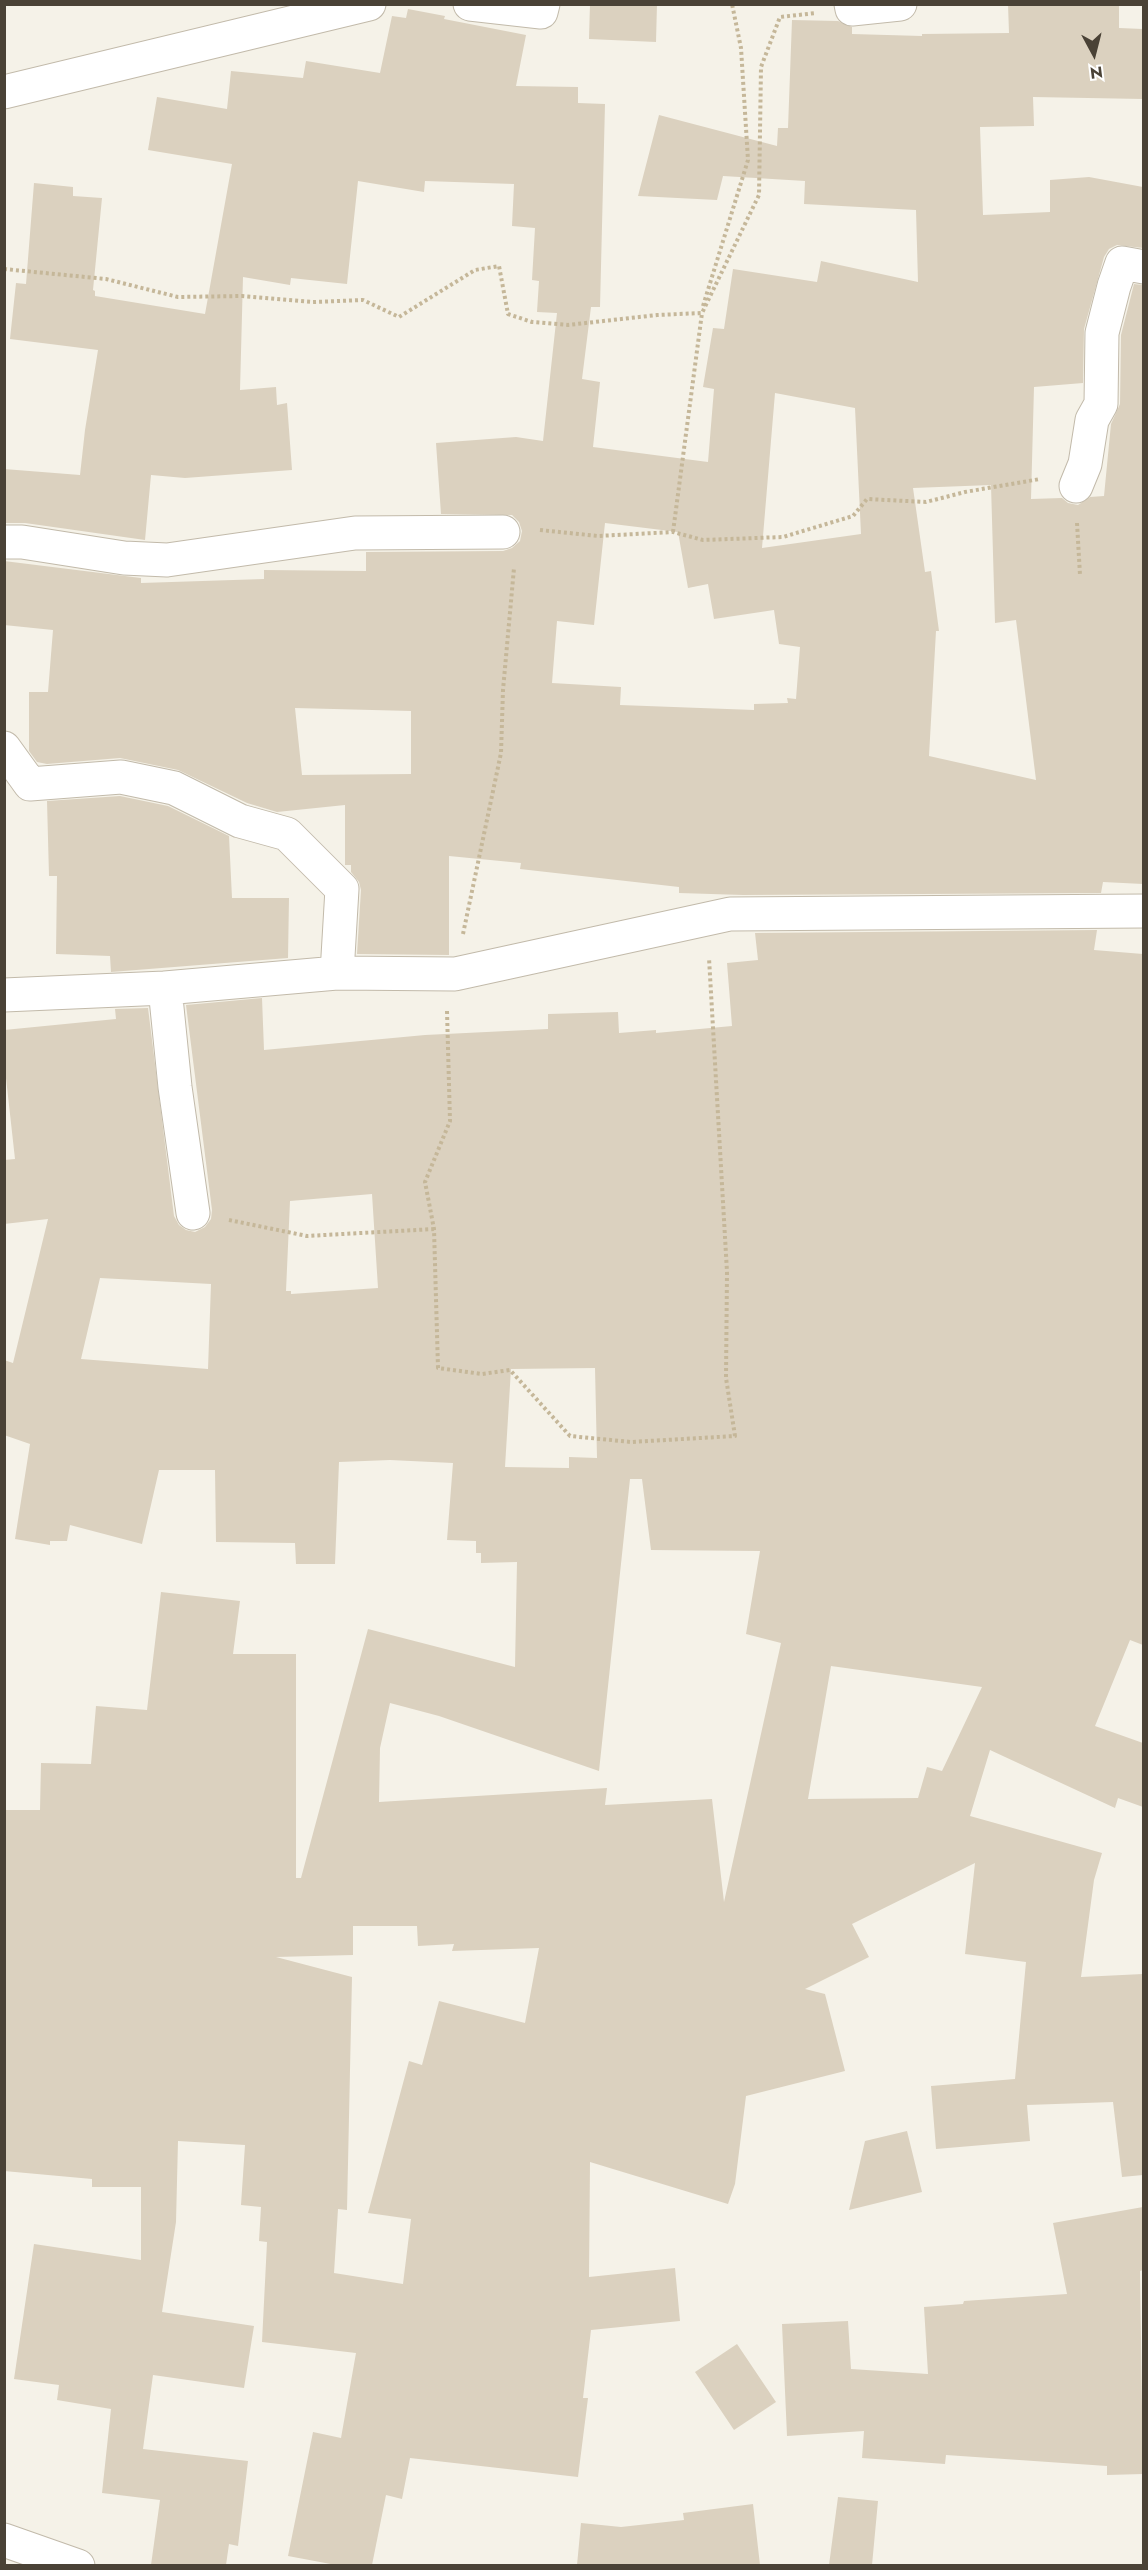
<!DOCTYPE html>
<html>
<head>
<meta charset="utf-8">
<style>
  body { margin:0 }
  #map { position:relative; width:1148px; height:2570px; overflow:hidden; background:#f5f2e8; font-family:Jost,sans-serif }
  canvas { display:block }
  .frame { position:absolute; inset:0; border:6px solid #4a4236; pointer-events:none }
  .north { position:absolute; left:1064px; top:24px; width:60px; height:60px; -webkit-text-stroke:4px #fff; paint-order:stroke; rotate:173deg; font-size:16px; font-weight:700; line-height:24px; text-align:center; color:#4a4236 }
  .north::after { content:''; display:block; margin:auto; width:21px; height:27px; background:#4a4236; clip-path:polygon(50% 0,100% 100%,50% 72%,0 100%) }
</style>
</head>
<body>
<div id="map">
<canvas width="1148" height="2570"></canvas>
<div class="frame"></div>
<div class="north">N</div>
</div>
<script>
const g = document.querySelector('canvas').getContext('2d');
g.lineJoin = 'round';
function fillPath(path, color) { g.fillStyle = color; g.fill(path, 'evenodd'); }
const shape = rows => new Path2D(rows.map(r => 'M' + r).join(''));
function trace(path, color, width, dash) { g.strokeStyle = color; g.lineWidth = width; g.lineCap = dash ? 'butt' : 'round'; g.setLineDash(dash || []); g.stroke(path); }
fillPath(shape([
  [590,4,657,4,656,42,589,39],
  [1008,4,1119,4,1119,28,1143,29,1143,99,1033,97,1034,126,980,127,983,215,1050,212,1050,180,1089,177,1143,187,1143,248,1117,245,1109,249,1104,257,1084,329,1083,383,1034,387,1031,499,1062,498,1068,503,1078,505,1090,497,1104,496,1111,424,1120,404,1121,335,1134,284,1143,285,1143,884,1103,882,1101,893,743,895,679,893,679,887,520,869,521,863,449,856,449,955,357,954,361,890,359,882,351,872,351,865,345,865,345,805,277,812,247,803,178,770,120,758,47,764,37,762,29,751,29,692,48,692,53,630,4,625,4,561,141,578,141,583,264,579,264,570,366,571,366,552,503,551,512,548,520,541,522,531,519,522,512,515,441,514,436,443,516,437,543,441,557,313,537,312,539,281,532,280,535,228,512,226,514,184,425,181,424,192,358,181,347,284,291,278,290,285,243,277,240,390,276,387,277,405,287,403,292,470,185,478,151,475,145,540,25,523,4,523,4,469,80,475,85,430,98,350,10,339,16,283,26,284,34,183,73,187,73,196,102,198,93,290,95,291,95,296,205,314,232,164,148,150,157,97,227,109,231,71,303,78,306,61,380,73,392,16,406,18,408,9,445,16,444,19,526,35,516,86,578,87,578,103,605,104,600,307,591,307,582,379,600,382,593,447,708,462,714,389,703,387,713,328,724,329,733,269,817,282,821,261,918,282,916,210,804,204,805,181,723,176,717,200,638,196,659,115,777,146,778,128,788,128,792,20,838,21,852,27,852,34,922,36,922,34,1009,33],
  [775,393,855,408,861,534,762,548],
  [991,485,995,623,1016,620,1036,780,929,756,936,631,939,631,931,571,925,572,913,488],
  [605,523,678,532,688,588,708,584,714,619,774,610,779,644,800,647,796,699,787,698,788,703,754,704,754,710,620,705,621,687,552,683,557,621,594,625],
  [295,708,411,711,411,774,302,775],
  [120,796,168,806,229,836,232,898,289,898,288,958,111,972,110,956,56,954,57,876,49,876,47,801],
  [1097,930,1094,950,1143,954,1143,1645,1130,1640,1095,1726,1143,1743,1143,1807,1118,1798,1115,1808,990,1750,970,1816,1102,1853,1094,1880,1081,1977,1143,1974,1143,2175,1122,2177,1113,2102,1027,2105,1030,2141,936,2149,931,2086,1015,2079,1026,1962,965,1954,975,1863,852,1924,869,1957,805,1989,825,1994,845,2071,746,2096,735,2184,728,2204,590,2162,589,2277,675,2268,680,2321,591,2330,583,2398,588,2398,578,2477,410,2458,402,2499,386,2495,372,2565,336,2565,288,2556,313,2432,341,2438,356,2353,262,2342,267,2242,259,2241,261,2207,241,2205,245,2145,178,2141,176,2222,162,2312,254,2326,244,2388,153,2375,143,2449,248,2461,238,2546,229,2544,226,2565,151,2565,160,2500,102,2493,111,2409,57,2400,59,2385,14,2379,34,2244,141,2260,141,2187,92,2187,92,2179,4,2171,4,1810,40,1810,41,1763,91,1764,96,1706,147,1710,161,1592,240,1601,233,1654,296,1654,296,1878,301,1878,368,1629,515,1667,517,1562,481,1563,481,1553,476,1553,476,1541,447,1540,453,1463,390,1460,339,1462,335,1564,296,1564,295,1543,216,1542,215,1470,159,1470,142,1544,70,1525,67,1541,50,1541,50,1545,15,1539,30,1444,4,1435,4,1360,13,1363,48,1219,4,1224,4,1160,15,1159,4,1060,4,1030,116,1019,115,1009,148,1008,174,1216,179,1225,186,1230,195,1232,205,1227,211,1219,212,1210,186,1005,262,998,264,1050,425,1035,548,1029,548,1014,618,1012,619,1033,656,1030,656,1033,732,1026,727,963,758,960,755,933],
  [372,1194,378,1288,291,1294,291,1291,286,1291,290,1201],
  [100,1278,211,1284,208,1369,81,1359],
  [595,1368,597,1458,569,1457,569,1468,505,1467,511,1369],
  [630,1479,642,1479,651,1550,760,1551,746,1634,781,1643,724,1902,712,1799,605,1805,607,1788,379,1802,380,1748,390,1703,439,1716,599,1771],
  [831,1666,982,1687,942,1771,927,1767,918,1798,808,1799],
  [353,1926,417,1926,418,1946,454,1944,452,1951,539,1948,525,2023,439,2001,422,2065,409,2061,368,2213,411,2219,403,2284,334,2273,338,2209,347,2210,352,1977,276,1957,353,1955],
  [907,2131,922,2192,849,2210,865,2141],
  [1143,2207,1143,2270,1140,2271,1143,2474,1107,2475,1107,2466,946,2455,945,2464,862,2458,864,2431,787,2436,782,2324,848,2321,851,2369,928,2374,924,2307,963,2304,964,2301,1067,2294,1053,2223],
  [737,2344,776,2402,734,2430,695,2372],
  [838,2497,878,2501,872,2565,829,2565],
  [753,2504,760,2565,577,2565,581,2523,621,2527,684,2520,683,2513]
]), '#dbd1bf');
const minor = shape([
  [470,4,541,12,543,4],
  [851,4,852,9,900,4],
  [4,92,369,4],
  [1076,486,1085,464,1092,420,1101,404,1102,333,1114,286,1122,263,1144,267],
  [4,542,22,542,124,558,167,560,355,533,503,532],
  [4,748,30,784,121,777,174,788,240,821,287,834,342,889,337,973],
  [165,988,175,1087,193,1213],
  [4,995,165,988,337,973,455,974,730,914,1144,911],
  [4,2540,78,2566]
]);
trace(minor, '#c2baaa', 35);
trace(shape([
  [4,269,106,279,178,297,242,296,313,302,363,300,399,317,475,270,499,266,508,314,532,322,568,325,657,315,702,313,759,195,761,67,780,17,816,13],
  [703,306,748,160,741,48,732,4],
  [1077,523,1080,575],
  [540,530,598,536,673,532,703,540,783,537,853,516,867,499,926,502,965,492,1040,479],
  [673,532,702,313],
  [463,934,501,753,503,690,514,568],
  [447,1011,450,1121,425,1182,434,1229,438,1368,482,1374,510,1370,570,1436,631,1442,735,1436,726,1378,727,1272,709,958],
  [229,1220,307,1236,434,1229]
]), '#c5b799', 4, [3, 3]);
trace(minor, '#fff', 33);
</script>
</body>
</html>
